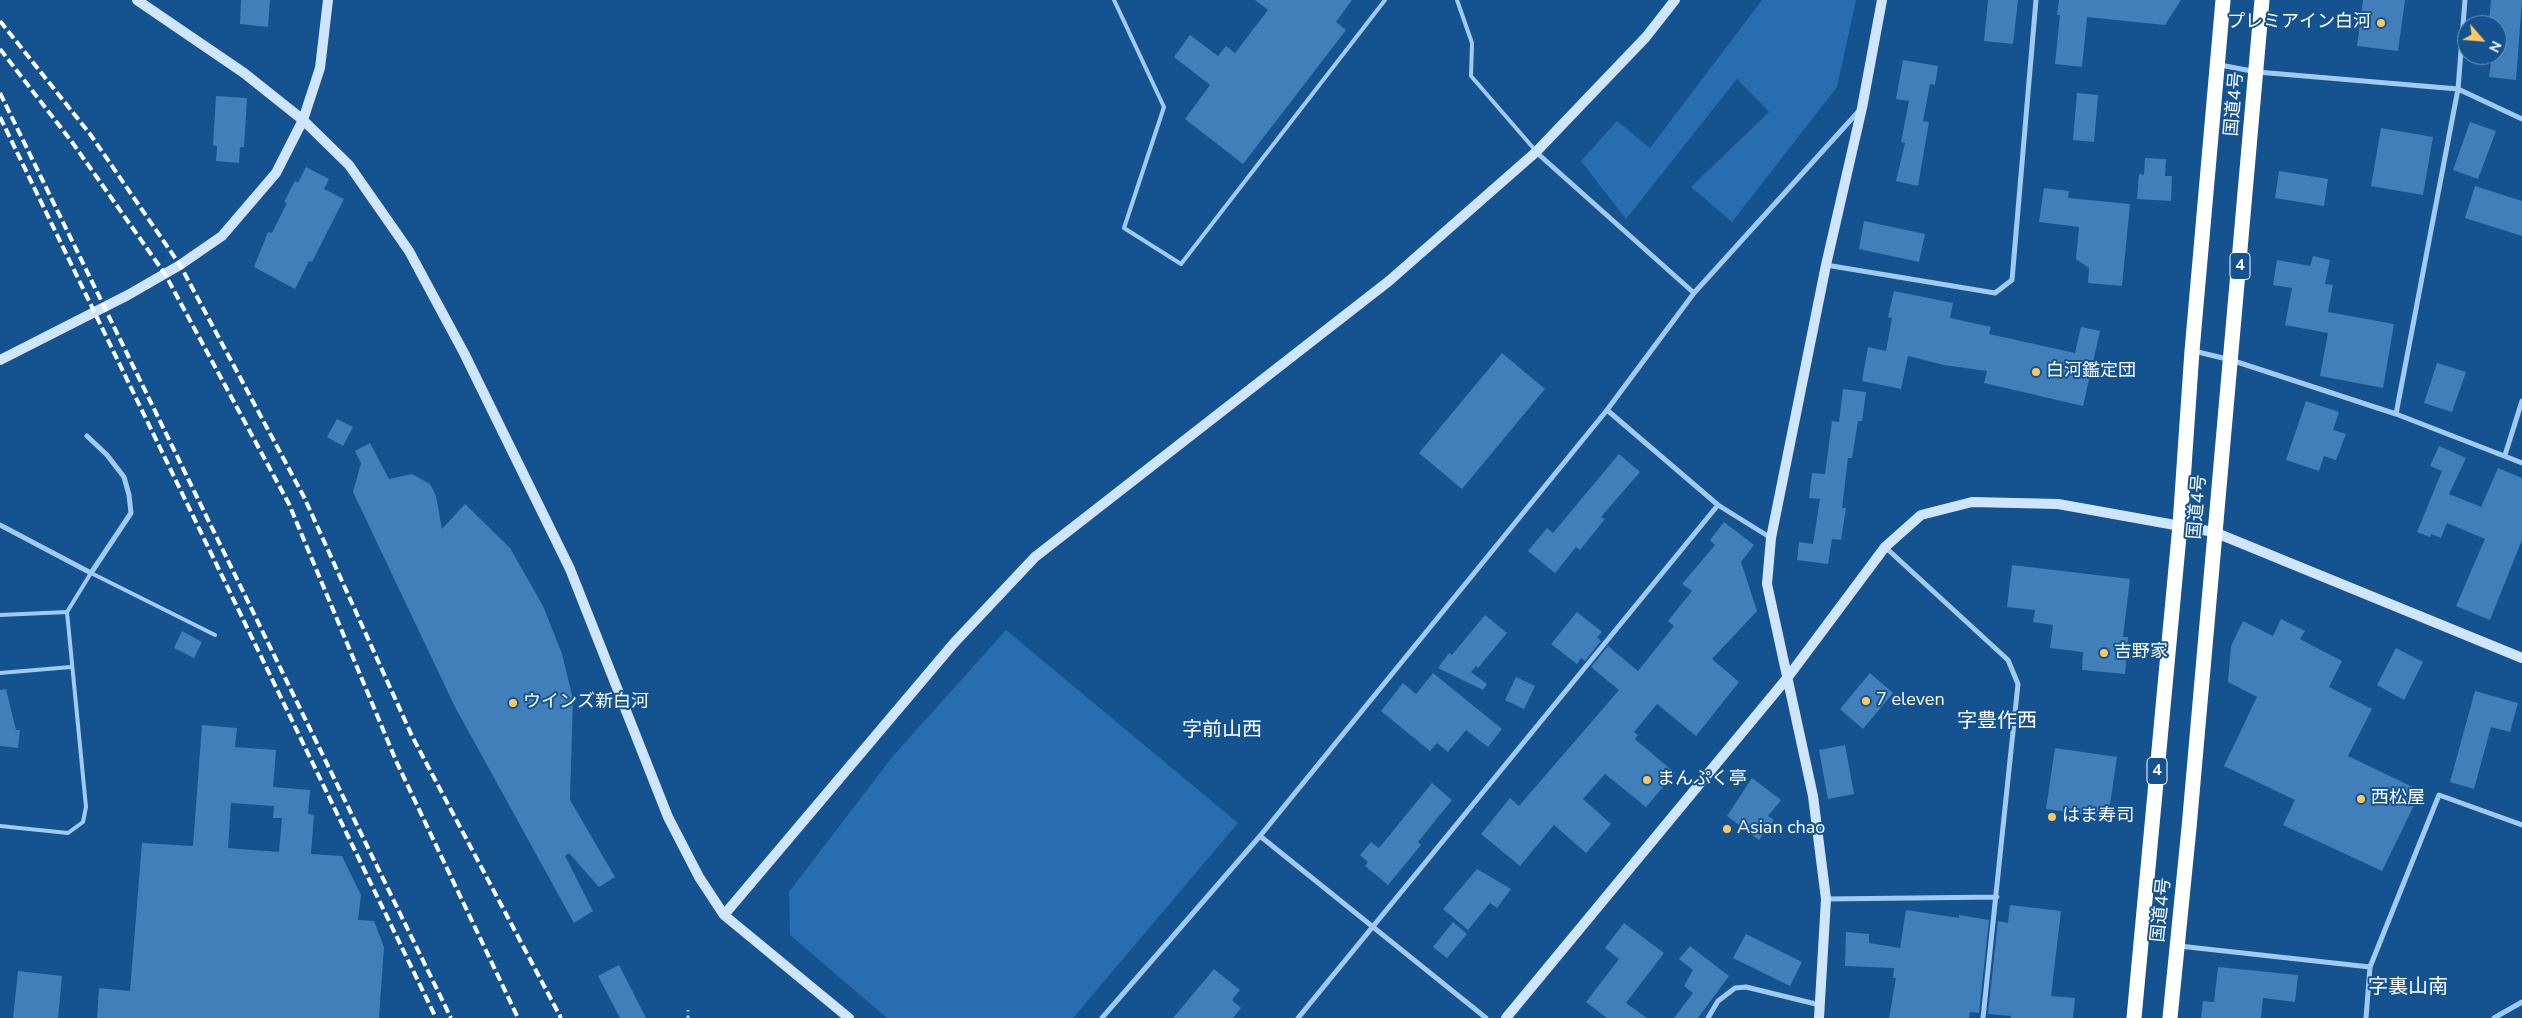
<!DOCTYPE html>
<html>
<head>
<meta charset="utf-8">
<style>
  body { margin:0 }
  #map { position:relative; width:2522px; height:1018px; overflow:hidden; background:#145290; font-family:"Nunito Sans",sans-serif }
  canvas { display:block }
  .north { position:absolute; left:2457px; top:15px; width:50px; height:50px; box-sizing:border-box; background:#145290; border:1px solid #7297bc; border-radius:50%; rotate:117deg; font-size:14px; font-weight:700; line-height:20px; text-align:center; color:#fff }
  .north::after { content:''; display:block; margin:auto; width:18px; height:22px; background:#ffc760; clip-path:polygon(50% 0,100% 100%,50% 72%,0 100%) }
</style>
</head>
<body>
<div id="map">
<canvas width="2522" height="1018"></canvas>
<div class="north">N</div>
</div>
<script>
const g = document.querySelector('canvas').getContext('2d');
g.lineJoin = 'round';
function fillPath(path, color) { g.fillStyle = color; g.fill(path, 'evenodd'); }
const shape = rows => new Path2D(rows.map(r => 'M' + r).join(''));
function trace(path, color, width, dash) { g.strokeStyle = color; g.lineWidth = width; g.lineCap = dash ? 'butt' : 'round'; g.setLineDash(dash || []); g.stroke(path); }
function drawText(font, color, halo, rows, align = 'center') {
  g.font = font + ' "Nunito Sans","Noto Sans JP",sans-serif'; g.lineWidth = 4; g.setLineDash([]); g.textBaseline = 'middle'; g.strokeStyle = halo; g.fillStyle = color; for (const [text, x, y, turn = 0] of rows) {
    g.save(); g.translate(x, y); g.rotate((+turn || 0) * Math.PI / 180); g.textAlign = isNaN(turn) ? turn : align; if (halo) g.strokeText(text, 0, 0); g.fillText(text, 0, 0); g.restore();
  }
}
fillPath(shape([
  [1762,0,1856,0,1837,87,1732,222,1691,187,1769,112,1737,79,1626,219,1581,161,1617,121,1650,148],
  [1006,630,1238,823,1073,1018,887,1018,790,935,789,892,893,756]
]), '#276daf');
fillPath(shape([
  [241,0,270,0,268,27,240,24],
  [1255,0,1352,0,1336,22,1346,30,1243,164,1185,119,1210,85,1174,57,1190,35,1218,56,1226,46,1235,53,1268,10],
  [1988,0,2018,0,2013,44,1984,41],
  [2059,0,2181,0,2165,25,2087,17,2082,67,2055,64,2060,15,2057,15],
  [2363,0,2405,0,2398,51,2357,46],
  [2491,0,2522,0,2516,80,2489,77,2492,55,2497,55,2497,22,2489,22],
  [1903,60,1938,66,1935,85,1930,84,1923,121,1929,122,1918,186,1896,181,1905,143,1901,142,1909,101,1896,99],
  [2077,93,2098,95,2094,142,2073,140],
  [216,96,247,98,244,147,240,147,239,163,216,161,217,146,213,145],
  [2470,122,2496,131,2478,179,2453,170],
  [2381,128,2433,137,2423,195,2371,186],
  [2145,158,2166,159,2165,176,2172,176,2171,201,2137,199,2139,174,2144,175],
  [306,167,329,179,324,189,344,199,312,262,309,261,295,289,254,267,268,232,272,233,287,203,284,202,295,181,298,183],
  [2279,171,2328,179,2324,206,2275,198],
  [2475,186,2522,201,2522,236,2465,218],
  [2044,188,2069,191,2068,198,2130,204,2122,286,2088,283,2089,268,2076,259,2079,227,2039,222],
  [1864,221,1925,234,1919,262,1859,249],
  [2313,256,2330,260,2325,284,2333,285,2328,312,2394,324,2383,388,2320,376,2328,333,2285,325,2292,288,2273,285,2277,260,2310,266],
  [1894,291,1953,303,1950,318,1991,327,1989,334,2075,353,2081,327,2100,331,2083,406,1984,383,1987,371,1944,365,1908,356,1901,389,1862,381,1868,347,1886,351,1892,318,1888,317],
  [1502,353,1545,389,1462,489,1419,453],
  [2437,363,2466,372,2452,412,2424,403],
  [1843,389,1866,392,1862,421,1858,421,1852,458,1848,458,1842,508,1846,508,1841,540,1832,539,1828,564,1797,560,1799,542,1813,544,1820,499,1809,498,1812,473,1825,474,1832,421,1839,422],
  [2306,401,2339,412,2333,430,2346,434,2336,460,2324,456,2319,471,2286,460],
  [337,419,353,427,343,446,327,437],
  [370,443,389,479,412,474,430,484,436,496,442,529,465,504,510,548,543,606,562,654,573,699,570,800,615,877,599,887,569,853,565,856,593,911,574,923,455,707,353,492,361,463,355,451],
  [2439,446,2466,458,2449,494,2481,507,2498,468,2522,478,2522,540,2490,620,2456,606,2485,539,2447,523,2441,538,2431,534,2430,537,2417,532,2442,471,2430,466],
  [1619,454,1640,472,1601,517,1605,519,1580,550,1576,547,1555,573,1528,551,1547,528,1553,533],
  [1724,522,1754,545,1741,562,1757,611,1712,659,1739,682,1696,736,1657,704,1634,732,1638,735,1635,739,1675,773,1646,807,1605,774,1583,799,1611,824,1586,853,1554,825,1520,866,1481,834,1510,798,1519,806,1619,690,1591,667,1608,646,1638,671,1674,626,1668,621,1692,591,1682,584,1715,545,1710,540],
  [2012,565,2130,579,2123,637,2128,637,2125,674,2082,670,2083,652,2050,648,2053,625,2033,622,2035,610,2007,607],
  [1577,612,1602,632,1597,637,1601,641,1585,661,1581,658,1577,664,1551,644],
  [1485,615,1507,633,1478,668,1476,666,1471,672,1487,684,1483,690,1438,668,1449,653,1452,655],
  [2281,619,2305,631,2300,639,2342,661,2329,687,2372,709,2348,756,2421,791,2382,871,2283,825,2295,800,2224,766,2257,697,2228,682,2231,646,2243,621,2273,636],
  [182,631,202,642,194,658,174,648],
  [2396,648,2423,662,2404,700,2377,685],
  [1433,673,1502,729,1488,747,1466,730,1448,752,1437,743,1430,751,1381,711,1403,683,1416,694],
  [1870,673,1893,693,1863,729,1840,709],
  [1516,677,1535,686,1524,709,1505,700],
  [6,689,16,730,20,730,18,748,0,746,0,690],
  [2475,691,2518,703,2510,732,2491,727,2474,789,2450,782],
  [202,725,237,728,235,747,276,750,273,787,310,790,308,814,314,815,311,854,342,856,361,895,358,920,374,921,384,947,379,1018,97,1018,99,988,130,991,142,843,193,846],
  [231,803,274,806,273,818,282,818,279,852,228,848],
  [1845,745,1854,794,1828,799,1819,750],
  [2055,748,2117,757,2108,818,2046,809],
  [1752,778,1781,800,1768,816,1774,820,1759,840,1727,816],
  [1432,783,1452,800,1418,842,1421,845,1388,885,1365,866,1368,862,1360,855,1371,842,1379,848],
  [1477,869,1511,889,1497,908,1490,903,1468,930,1443,909],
  [2010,905,2061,911,2051,996,2075,998,2073,1018,2011,1018,2011,1016,1988,1014,1998,921,2008,923],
  [1906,910,1959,918,1959,915,1989,920,1979,1013,1970,1012,1969,1018,1889,1018,1896,978,1893,978,1894,968,1845,966,1846,932,1869,934,1869,943,1900,948],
  [1453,922,1467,934,1447,958,1433,947],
  [1624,923,1664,953,1626,1003,1647,1018,1607,1018,1586,1002,1619,959,1605,948],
  [1746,934,1802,962,1790,986,1733,958],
  [1690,946,1729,976,1698,1018,1674,1018,1693,993,1684,986,1693,970,1679,959],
  [619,965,646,1018,620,1018,598,976],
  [2218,967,2298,975,2295,1002,2263,998,2261,1018,2201,1018,2203,1001,2214,1002],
  [1214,969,1240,990,1232,1000,1241,1008,1233,1018,1173,1018],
  [18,971,62,976,58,1018,13,1018]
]), '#417fba');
trace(shape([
  [688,1018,688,1010]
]), '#a1caf1', 3, [2.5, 4]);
trace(shape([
  [1114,0,1164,107,1124,228,1181,264,1385,0],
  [1457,0,1472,43,1471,76,1535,150],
  [0,615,67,612],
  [0,673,71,667],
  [0,826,68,833,83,822,86,807,67,612,91,573,215,635]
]), '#a1caf1', 4);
trace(shape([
  [2220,65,2257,72,2458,89,2522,119],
  [1536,152,1694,293],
  [1826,265,1995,293,2012,280,2036,0],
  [2194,351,2231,360,2396,414,2522,463],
  [1607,410,1718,505,1771,538],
  [2396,414,2458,89,2465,0],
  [2505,455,2522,401],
  [0,525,91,573,131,513,129,495,124,477,107,455,87,436],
  [1885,547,2008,660,2018,684,1983,1018],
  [1260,836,1486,1018],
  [1826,899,1997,897],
  [2179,946,2370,967],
  [1102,1018,1260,836,1607,410,1694,293,1858,112],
  [1298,1018,1718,505],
  [1708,1018,1718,1001,1735,988,1746,987,1820,1005],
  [2366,1018,2370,967,2439,795,2522,825],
  [2494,1018,2522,1002]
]), '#a1caf1', 5);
trace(shape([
  [137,0,244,73,303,120,349,165,409,251,464,353,570,569,668,817,699,877,724,915,849,1018],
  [0,360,128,295,180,265,222,236,276,173,303,120,320,68,328,0],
  [724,915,954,643,1035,557,1389,281,1536,152,1646,37,1675,0],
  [1506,1018,1788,677,1885,547,1921,515,1972,502,2058,504,2214,532,2522,658],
  [1819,1018,1826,899,1813,796,1767,584,1771,538,1826,265,1862,108,1882,0]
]), '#cfe5fb', 10);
trace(shape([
  [2134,1018,2180,525,2192,351,2223,0],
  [2170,1018,2189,828,2262,0]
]), '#fff', 15);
trace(shape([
  [0,21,90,134,180,265,304,497,412,736,561,1018],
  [0,49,72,142,165,274,289,504,397,763,518,1018],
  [0,93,451,1018],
  [0,117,436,1018]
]), '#fff', 4, [9, 4]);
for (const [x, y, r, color] of [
  [2381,23,5,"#ffc760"],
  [2036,372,5,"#ffc760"],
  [2104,653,5,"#ffc760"],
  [1866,701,5,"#ffc760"],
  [513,703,5,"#ffc760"],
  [1647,780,5,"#ffc760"],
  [2361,799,5,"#ffc760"],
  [2052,817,5,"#ffc760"],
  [1727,829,5,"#ffc760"]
]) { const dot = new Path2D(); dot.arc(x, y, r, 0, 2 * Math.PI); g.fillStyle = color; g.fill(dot); trace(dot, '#145290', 2); }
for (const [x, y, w] of [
  [2240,266,20],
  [2157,771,20]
]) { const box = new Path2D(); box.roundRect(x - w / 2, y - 13.5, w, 27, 4); g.fillStyle = '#145290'; g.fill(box); trace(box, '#fff', 1); }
drawText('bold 16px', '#fff', null, [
  ["4",2240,266],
  ["4",2157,771]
]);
drawText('18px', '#fff', '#145290', [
  ["プレミアイン白河",2371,23,"right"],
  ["白河鑑定団",2046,372],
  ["吉野家",2114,653],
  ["7 eleven",1876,701],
  ["ウインズ新白河",523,703],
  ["まんぷく亭",1657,780],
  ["西松屋",2371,799],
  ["はま寿司",2062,817],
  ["Asian chao",1737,829]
], 'left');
drawText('18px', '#fff', '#145290', [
  ["国道4号",2235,104,-85],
  ["国道4号",2198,507,-85],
  ["国道4号",2162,910,-84]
]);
drawText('20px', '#fff', '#145290', [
  ["字豊作西",1997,722],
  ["字前山西",1222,731],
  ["字裏山南",2408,988]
]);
</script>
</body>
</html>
